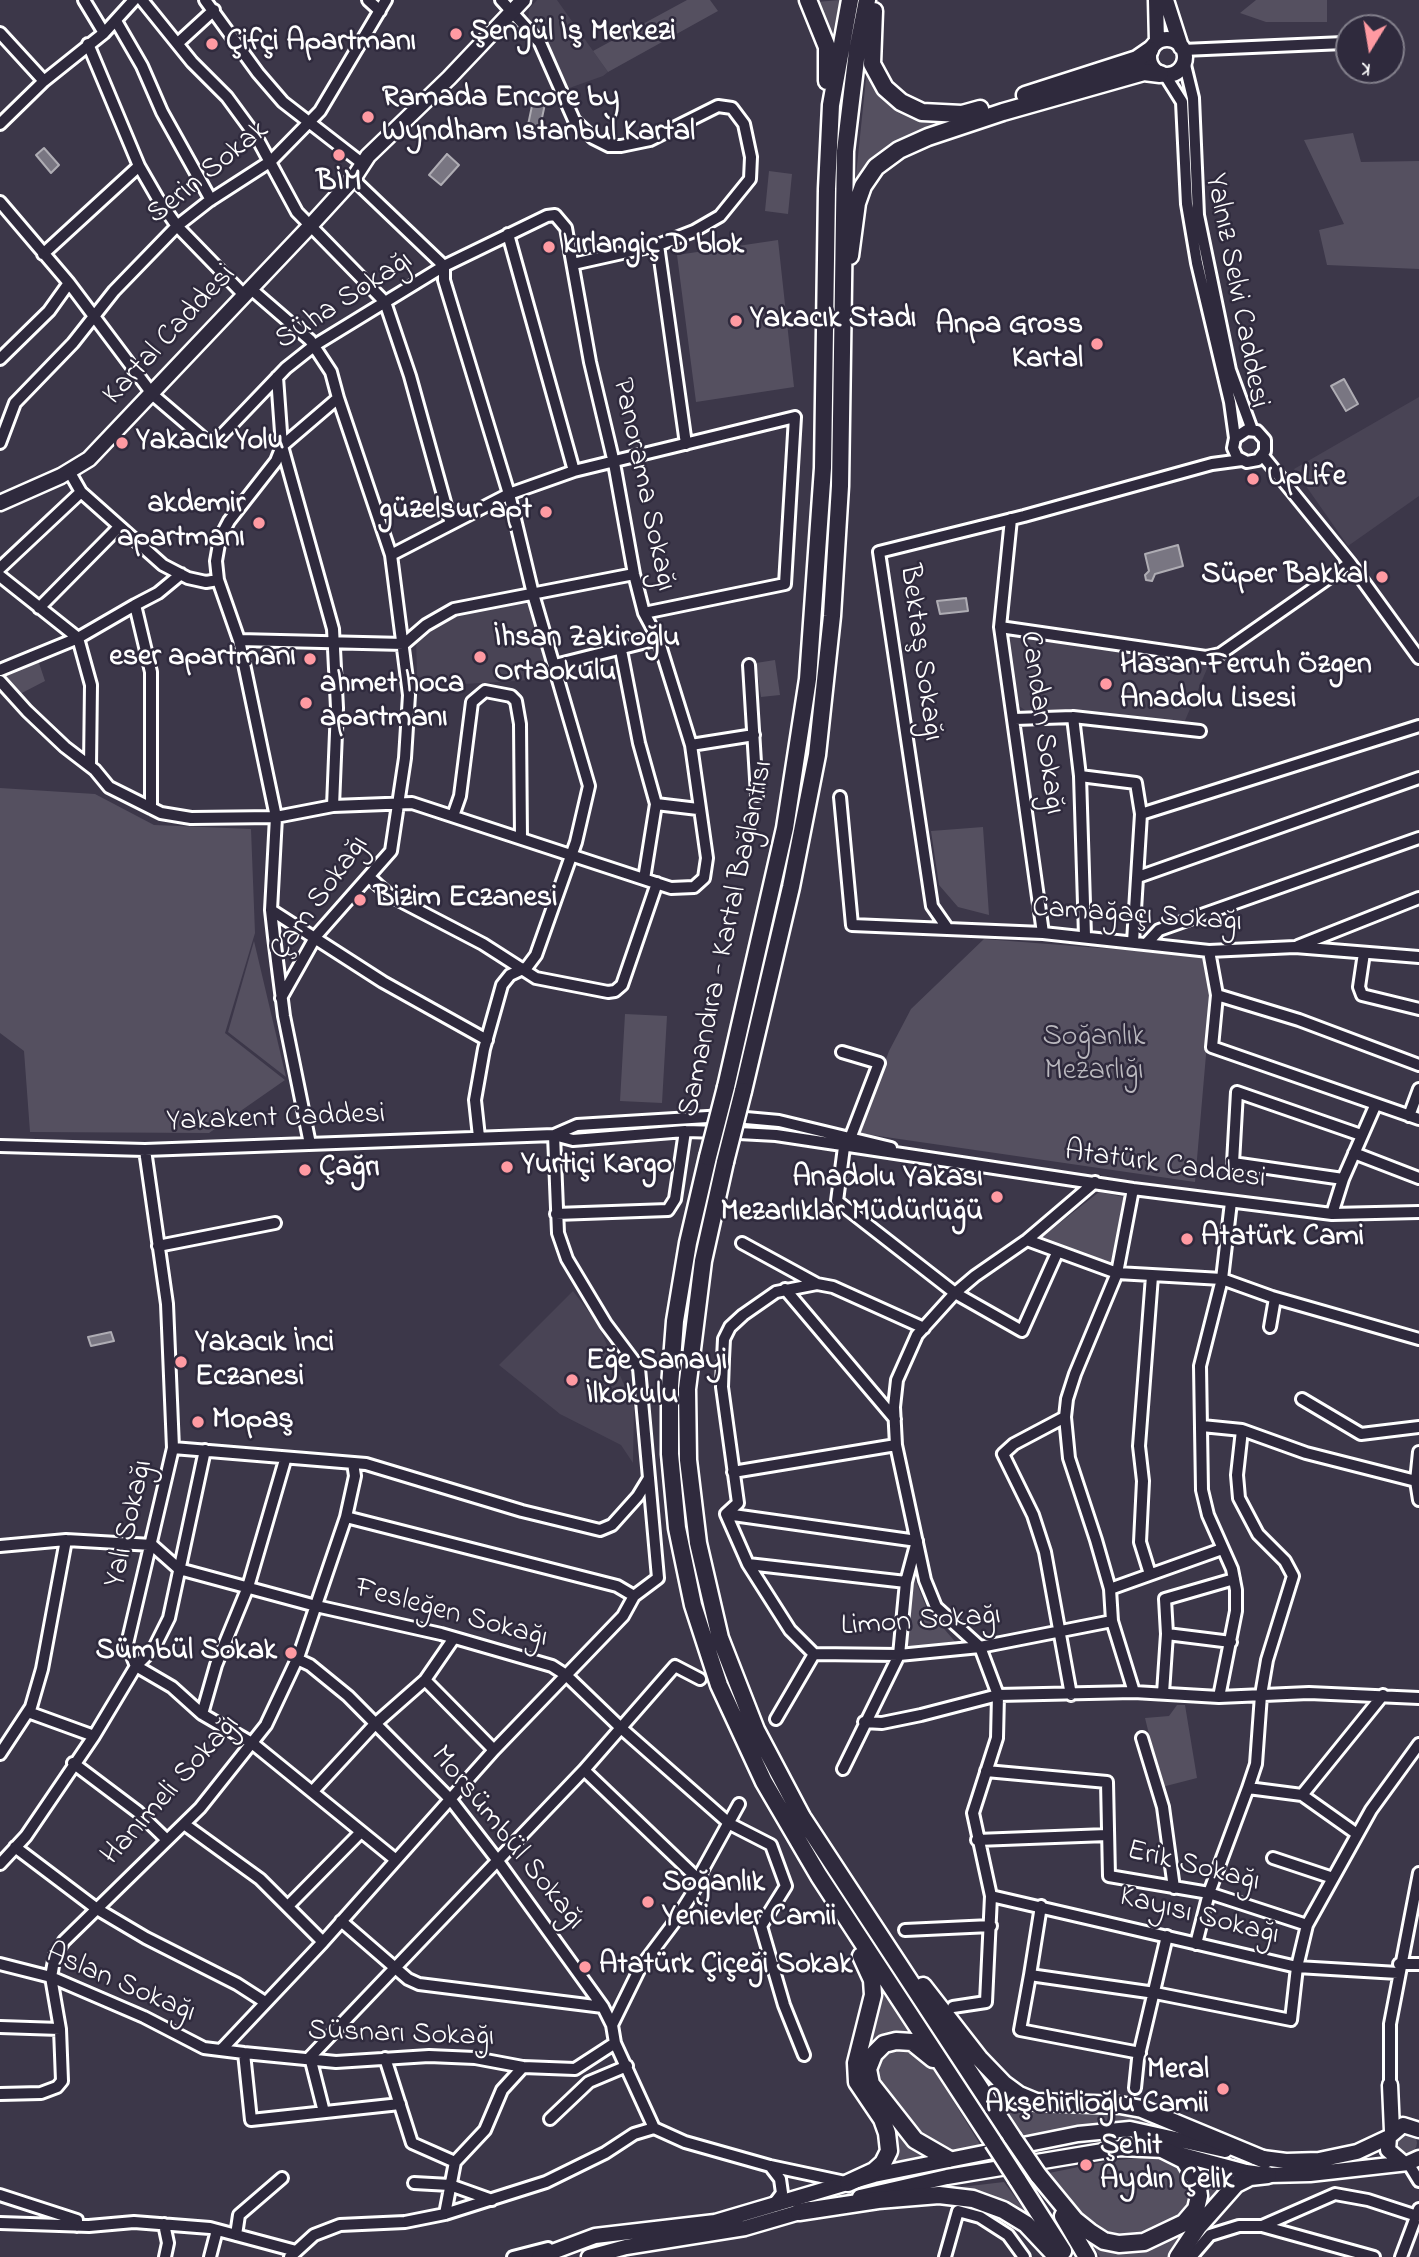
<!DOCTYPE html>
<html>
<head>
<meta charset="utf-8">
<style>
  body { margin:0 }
  #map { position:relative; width:1419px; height:2257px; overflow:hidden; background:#3c3749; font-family:"Indie Flower",sans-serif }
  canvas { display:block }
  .north { position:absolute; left:1335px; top:14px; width:70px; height:70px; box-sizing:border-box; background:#2f2a3d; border:2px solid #827f8b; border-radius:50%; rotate:191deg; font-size:19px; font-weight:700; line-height:28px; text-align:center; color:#fff }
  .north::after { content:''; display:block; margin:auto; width:24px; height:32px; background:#ff9aa2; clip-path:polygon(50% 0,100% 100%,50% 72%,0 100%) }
</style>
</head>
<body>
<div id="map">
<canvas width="1419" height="2257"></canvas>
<div class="north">K</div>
</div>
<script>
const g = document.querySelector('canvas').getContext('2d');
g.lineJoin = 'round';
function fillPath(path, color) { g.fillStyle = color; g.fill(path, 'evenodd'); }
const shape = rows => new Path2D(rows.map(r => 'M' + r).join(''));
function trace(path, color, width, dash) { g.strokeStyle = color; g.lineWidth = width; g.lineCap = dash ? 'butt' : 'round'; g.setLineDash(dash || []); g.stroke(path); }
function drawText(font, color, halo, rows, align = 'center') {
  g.font = font + ' "Indie Flower",sans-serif'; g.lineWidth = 5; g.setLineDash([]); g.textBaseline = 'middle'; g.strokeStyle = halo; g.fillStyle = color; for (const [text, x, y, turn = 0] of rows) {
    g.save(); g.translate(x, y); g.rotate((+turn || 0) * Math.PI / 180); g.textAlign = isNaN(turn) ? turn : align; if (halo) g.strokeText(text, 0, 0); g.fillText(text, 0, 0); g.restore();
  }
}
fillPath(shape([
  [537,0,557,0,608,72,603,76,561,91,528,23,529,9],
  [1419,397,1419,496,1348,546,1294,469],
  [526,600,550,679,464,684,417,677,416,637,462,612],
  [1005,631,1209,664,1184,723,1059,711,1029,713,1015,703],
  [573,1291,598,1324,634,1408,633,1463,621,1445,560,1414,499,1365]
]), '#494455');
fillPath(shape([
  [687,0,710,0,718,11,608,72,593,51],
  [840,0,831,41,816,2],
  [1256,0,1327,0,1327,22,1266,22,1240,13],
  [867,69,903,111,939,121,940,124,917,132,891,146,867,165,855,185],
  [1353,133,1361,162,1419,161,1419,269,1327,265,1319,230,1344,224,1304,140],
  [769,171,792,174,788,214,765,211],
  [778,240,794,387,696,402,677,255],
  [37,657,45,681,18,695,2,675],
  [775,660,780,695,761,697,756,663],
  [0,788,95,794,154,825,251,829,255,933,225,1033,285,1080,209,1133,30,1132,24,1051,0,1033],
  [983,827,989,915,958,907,939,885,931,831],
  [984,939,1203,956,1211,965,1211,997,1195,1182,858,1133,889,1051,911,1009],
  [254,941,286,1077,228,1032],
  [625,1014,667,1016,662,1103,620,1101],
  [1099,1192,1124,1197,1111,1264,1037,1241],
  [915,1579,927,1609,958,1645,907,1650,911,1589],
  [1177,1705,1185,1705,1197,1778,1162,1787,1145,1718,1169,1716],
  [881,1991,914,2037,903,2034,887,2035,866,2055],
  [902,2048,930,2063,981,2146,960,2151,942,2150,919,2137,878,2078,878,2065,883,2055],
  [983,2079,1021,2105,1041,2110,1133,2113,1173,2130,1132,2124,1132,2120,1081,2125,1024,2137],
  [896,2124,928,2155,887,2163,897,2143],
  '1397 2143a10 10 0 1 1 20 0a10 10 0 1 1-20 0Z',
  [1151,2157,1173,2161,1183,2169,1191,2187,1191,2203,1179,2218,1131,2238,1111,2237,1092,2228,1062,2196,1049,2173,1108,2161],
  [1198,2168,1233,2177,1206,2207,1203,2206,1204,2185],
  [1004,2182,1033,2222,944,2189],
  [1184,2229,1186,2231,1169,2257,1100,2257,1087,2237,1100,2245]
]), '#555060');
const water = shape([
  [533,101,545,104,540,127,536,131,528,125,533,101],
  [44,148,59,165,51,173,36,155,44,148],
  [447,154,459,165,441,185,429,175,447,154],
  [1344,379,1358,404,1346,411,1331,386,1344,379],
  [1178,545,1183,566,1155,574,1152,581,1146,580,1145,575,1149,571,1145,554,1178,545],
  [966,598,968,611,940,614,937,601,966,598],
  [111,1332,114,1341,91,1346,88,1337,111,1332]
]);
fillPath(water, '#797682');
trace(water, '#afadb4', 2);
const minor = shape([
  [84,0,104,33],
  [142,0,192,62,227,97,257,138,297,212,385,302,410,376,451,524],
  [205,0,258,73,283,102,363,164],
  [368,0,380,11],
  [501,0,540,43,574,120,593,138,609,146,621,146,650,140,718,106,732,108,744,124,751,157,750,179,720,216,694,231,658,245,573,264],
  [116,21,142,66,162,112,211,200],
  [0,33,44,81],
  [178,43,214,10],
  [88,44,139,166,158,199,177,226,245,296],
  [1183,50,1344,43],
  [1184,61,1193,98,1198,215,1230,370,1252,430],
  [1165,75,1182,102,1187,204,1197,263,1230,402,1235,438,1233,448,1237,457,1247,462,1258,460,1265,451,1265,440,1257,431,1247,430,1235,438],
  [0,124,44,81,104,33,134,0],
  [353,179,444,266,444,280,509,494,533,594,589,786,576,842,536,955,527,967,510,975,502,985,484,1049,475,1100,479,1137],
  [0,202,69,283,153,395,208,442,220,437,286,368,315,345,444,266,547,216,555,215,566,228,590,362,614,463,634,574,644,613,658,639,691,745,707,858,704,878,694,887,671,888,412,803,333,806],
  [508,234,574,471],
  [658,245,686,444],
  [43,254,139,166],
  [251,289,310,340,331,372,338,398],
  [0,359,49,311,69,283],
  [0,443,15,403,73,343,114,291,177,226,209,201,271,161,320,111,386,0],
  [1263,456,1350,563,1419,658],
  [81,492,163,565,188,578,206,582,218,580],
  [1011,519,1000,627,1043,933],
  [391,555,509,494,574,471,795,417,785,584,644,613],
  [0,568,81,492,69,471],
  [0,576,78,638,91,685,90,766],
  [135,605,158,593,181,574],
  [39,608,119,527],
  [1000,627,1206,657,1220,654,1350,563],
  [239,640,404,644,426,625,454,609,634,574],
  [621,650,639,743,656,804,644,879],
  [555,665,658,639],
  [749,665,757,795],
  [0,670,78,638,135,605,151,672,151,808],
  [0,681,27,711,65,747,95,770,109,787,161,813,191,818,276,817,333,806,337,708,333,629,282,446,277,377],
  [1073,717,1080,776,1085,936],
  [1015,719,1073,717,1200,731],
  [691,745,754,735],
  [1080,776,1136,783,1141,814,1133,942],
  [840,797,852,925,1043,933,1209,951,1295,947,1419,957],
  [656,804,698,809],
  [1141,814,1419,726],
  [453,816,460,796,472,702,485,691,511,696,516,701,520,724,521,838],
  [369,877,389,895,483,944,536,978,608,992,615,991,622,985,657,883],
  [1138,877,1419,778],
  [271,910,383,982,487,1040],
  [948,929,932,906,879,552,1024,516,1212,464,1242,460],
  [1147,943,1159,930,1419,838],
  [1298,946,1419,898],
  [1209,951,1217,995,1212,1047,1419,1119],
  [1364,953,1359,987,1362,995,1419,1009],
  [1217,995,1299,1020,1419,1065],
  [281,998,316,936,391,851,405,758,409,695,391,555,338,398,282,446,276,461,229,521,220,538,216,561,218,580,239,640,276,817,271,910,274,937,284,1016,310,1144],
  [842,1052,879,1063,851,1136],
  [1409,1116,1419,1089],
  [554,1135,577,1125,724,1116,779,1121,891,1148],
  [0,1146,145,1150,554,1135,573,1140,685,1131,720,1132,776,1135,1133,1189,1332,1214,1419,1212],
  [844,1147,837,1201,955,1293,1022,1331,1057,1253],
  [1354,1153,1419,1178],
  [1343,1179,1233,1163,1237,1092,1361,1135],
  [1133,1189,1117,1273,1075,1374,1067,1399,1065,1417,1069,1458,1096,1540,1110,1589,1112,1621,1134,1692],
  [556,1214,668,1210,675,1199,685,1131],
  [1332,1214,1343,1179,1375,1106],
  [1027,1240,1117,1273,1222,1279,1272,1297,1419,1339],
  [742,1243,817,1284],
  [158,1246,275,1223],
  [785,1289,895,1419],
  [1270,1327,1275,1298],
  [1302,1399,1361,1434,1419,1427],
  [1065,1417,1014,1444,1003,1454,1033,1515,1045,1552,1071,1695],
  [1202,1426,1242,1430,1306,1453,1416,1481],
  [1242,1430,1237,1475,1239,1498,1258,1534,1285,1561,1293,1576,1267,1660,1261,1695,1256,1764,1248,1788],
  [173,1448,366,1464,522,1511,600,1530,612,1525,638,1496,649,1478,639,1368,606,1324,567,1259,558,1233,554,1135],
  [1419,1452,1416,1481,1419,1500],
  [285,1460,248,1587,216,1665,202,1714,252,1743,396,1860],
  [733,1472,896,1445],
  [726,1514,748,1564,790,1630,814,1654,899,1655,980,1647,1112,1621],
  [726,1514,917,1541,906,1582,899,1655,843,1769],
  [726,1514,738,1503,722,1387,723,1359,724,1339,730,1327,743,1315,776,1292,817,1284,833,1287,924,1328],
  [346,1517,617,1586,634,1596],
  [0,1546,66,1540,152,1545,179,1569,316,1606,441,1634,552,1666,566,1675,621,1728,730,1824,771,1845,786,1886,761,1926,784,2005,804,2055],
  [748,1564,906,1582],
  [1150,1574,1140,1542,1143,1481,1139,1446,1152,1276],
  [1110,1589,1222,1549],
  [1167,1634,1231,1642],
  [297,1659,310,1665,348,1696,451,1800,495,1857,603,2007,612,2025,615,2043,654,2128],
  [425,1680,454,1638],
  [1163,1693,1167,1634,1165,1599,1234,1579],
  [1219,1697,1236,1611,1236,1590,1232,1569,1208,1515,1202,1490,1200,1366,1222,1279,1231,1202],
  [28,1712,94,1736],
  [202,1714,172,1687,136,1666,154,1648,169,1618,205,1450],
  [776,1719,814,1654],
  [864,1722,882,1723,921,1715,998,1695,1134,1692,1219,1697,1309,1693,1419,1698],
  [1142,1738,1163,1807,1174,1888],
  [0,1754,31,1707,42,1669,66,1540],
  [73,1763,138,1812,167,1840],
  [584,1770,675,1666,700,1679],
  [986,1771,1107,1782,1109,1876,1209,1893,1307,1925],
  [313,1791,375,1724,425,1680,494,1750],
  [1302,1795,1357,1834],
  [184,1824,260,1879,323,1942,221,2050],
  [977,1840,1107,1835],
  [15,1847,97,1909,146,1938,237,1984,265,2002],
  [1273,1858,1333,1878],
  [0,1864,26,1836,94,1736,136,1666,127,1644,173,1448,167,1304,145,1150],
  [991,1896,1297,1967,1398,1973],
  [289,1905,361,1832],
  [1041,1906,1030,1975,1155,1993,1291,2020,1297,1967,1307,1925,1371,1810,1419,1744],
  [341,1921,408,1979,419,1984,603,2007],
  [905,1930,991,1926],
  [323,1942,494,1750,623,1616,634,1596,658,1578,649,1478],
  [1196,1944,1209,1893,1248,1788,1302,1795,1383,1695],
  [0,1964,51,1977,144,2017,204,2048,244,2053,336,2062,429,2056,475,2058,523,2067,575,2069,615,2043],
  [1399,1964,1419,1964],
  [1030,1975,1020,2030,1140,2053],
  [953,2007,986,2002,991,1896,973,1813,997,1738,998,1695,980,1647,936,1607,925,1580,896,1445,894,1407,897,1380,917,1335,955,1293,975,1276,1027,1240,1095,1182],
  [612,2025,640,1968,673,1924,700,1881,702,1871,739,1804],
  [0,2027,60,2029],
  [244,2053,251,2120,400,2104],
  [385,2058,412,2143,455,2162],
  [1390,2085,1390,2024,1419,1873],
  [1135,2088,1138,2059,1167,1936],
  [0,2094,41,2093,57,2087,62,2081,60,2029,51,1977,55,1955,64,1941,200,1808,266,1725,299,1655,346,1517,355,1476,353,1463],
  [324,2112,310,2057,584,1770,700,1881],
  [550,2119,589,2082,627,2066],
  [1408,2163,1419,2181],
  [770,2166,780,2179,782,2193,773,2205],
  [414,2183,450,2185,492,2200],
  [0,2195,77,2220,77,2226],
  [445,2214,455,2162,485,2130,502,2090,523,2067],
  [0,2223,89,2226,134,2222,210,2228,296,2251],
  [164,2224,168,2243,165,2257],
  [1262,2226,1374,2257],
  [236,2235,239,2215,282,2178],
  [210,2257,217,2230],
  [290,2257,314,2235,340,2225,405,2222,445,2214,546,2182,605,2153,634,2134,654,2128,685,2142,770,2166,845,2182],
  [513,2257,548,2248],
  [945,2257,958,2211,980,2217,1008,2235,1024,2257],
  [1191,2257,1210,2235,1239,2226,1262,2226,1335,2194,1368,2200,1417,2216],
  [1401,2257,1419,2209]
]);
const major = shape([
  [1156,0,1157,42],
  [1166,0,1181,47],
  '1149 57a18 18 0 1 1 36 0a18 18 0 1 1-36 0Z',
  [0,503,61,476,89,459,311,225,353,179,368,156,449,78,523,0],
  [1390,2085,1392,2131],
  [1255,2157,1286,2161,1319,2160,1357,2152,1389,2137],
  [1402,2162,1388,2150,1389,2137,1403,2125,1419,2130],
  [860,2197,947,2177,1121,2148,1164,2150,1246,2172,1268,2175,1310,2174,1408,2163,1419,2158],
  [539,2257,595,2236,715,2222,874,2175,1078,2134,1130,2129,1225,2150],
  [589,2257,626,2247,745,2228,810,2209]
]);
const highway = shape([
  [808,0,827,47,827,81],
  [874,11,872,64,885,88,901,102,922,112,962,114,980,109],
  [1025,95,1137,59,1150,50],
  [850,256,857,203,863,186,876,167,899,150,928,137,1003,112,1144,72,1160,74],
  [726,1087,785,828,808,679,823,468,827,189,831,105,850,0],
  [743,1091,791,887,817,755,832,616,840,486,845,151,857,51,867,0],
  [708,1157,688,1243,675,1321,670,1386,670,1454,677,1528,693,1605,719,1685,764,1782,819,1876,993,2142],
  [725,1162,703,1261,687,1389,688,1460,698,1543,720,1638,756,1730,802,1817,1012,2137],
  [923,1986,979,2058,1004,2084,1019,2095,1036,2102,1120,2105,1142,2109,1265,2160],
  [933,2059,912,2042,896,2041,884,2044,874,2054,868,2069,871,2084,915,2140,948,2159],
  [1038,2175,1075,2220,1090,2232,1104,2241,1119,2244,1144,2242,1184,2223,1196,2209,1199,2196,1197,2182,1184,2160,1164,2150],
  [1017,2179,1063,2251],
  [848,2183,874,2171,883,2163,889,2151,887,2133,882,2119,857,2082,856,2063,873,1995,872,1980,861,1956],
  [799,2212,878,2200,939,2195,973,2199,1003,2210,1026,2224,1057,2257],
  [1063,2216,1087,2257],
  [1178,2257,1198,2227,1236,2184,1250,2177,1268,2175]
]);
trace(minor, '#fff', 16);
trace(major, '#fff', 19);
trace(highway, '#fff', 21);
trace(minor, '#2f2a3d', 10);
trace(major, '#2f2a3d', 14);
trace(highway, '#2f2a3d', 16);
const highwayBridge = shape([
  [708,1157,726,1087],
  [725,1162,743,1091],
  [1012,2137,1038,2175],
  [993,2142,1017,2179]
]);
trace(highwayBridge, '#fff', 21, []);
trace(highwayBridge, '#2f2a3d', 16);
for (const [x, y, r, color] of [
  [456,34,7,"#ff9aa2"],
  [212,44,7,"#ff9aa2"],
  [368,117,7,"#ff9aa2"],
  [339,155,7,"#ff9aa2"],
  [549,247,7,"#ff9aa2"],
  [736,321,7,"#ff9aa2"],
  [1097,344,7,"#ff9aa2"],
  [122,443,7,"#ff9aa2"],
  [1253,479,7,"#ff9aa2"],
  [546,512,7,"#ff9aa2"],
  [259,523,7,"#ff9aa2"],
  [1382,577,7,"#ff9aa2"],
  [480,657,7,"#ff9aa2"],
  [310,659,7,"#ff9aa2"],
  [1106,684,7,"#ff9aa2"],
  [306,703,7,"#ff9aa2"],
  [360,900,7,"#ff9aa2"],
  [507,1167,7,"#ff9aa2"],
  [305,1170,7,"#ff9aa2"],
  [997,1197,7,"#ff9aa2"],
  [1187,1239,7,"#ff9aa2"],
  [181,1362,7,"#ff9aa2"],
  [572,1380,7,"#ff9aa2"],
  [198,1422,7,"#ff9aa2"],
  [291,1653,7,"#ff9aa2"],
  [648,1902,7,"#ff9aa2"],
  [585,1967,7,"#ff9aa2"],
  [1223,2089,7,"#ff9aa2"],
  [1086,2165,7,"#ff9aa2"]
]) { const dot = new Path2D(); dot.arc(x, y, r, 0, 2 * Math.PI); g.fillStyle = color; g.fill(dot); trace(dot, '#2f2a3d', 2.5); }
drawText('bold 30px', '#fff', '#2f2a3d', [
  ["Şengül İş Merkezi",470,34],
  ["Çifçi Apartmanı",226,44],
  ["Ramada Encore by",382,100],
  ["Wyndham Istanbul Kartal",382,134],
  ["BİM",339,184,"center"],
  ["kırlangiç D blok",563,247],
  ["Yakacık Stadı",750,321],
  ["Anpa Gross",1083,327,"right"],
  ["Kartal",1083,361,"right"],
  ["Yakacık Yolu",136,443],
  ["UpLife",1267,479],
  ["akdemir",245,506,"right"],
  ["apartmanı",245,540,"right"],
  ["güzelsur apt",532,512,"right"],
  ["Süper Bakkal",1368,577,"right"],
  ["İhsan Zakiroğlu",494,640],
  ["Ortaokulu",494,674],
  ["eser apartmanı",296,659,"right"],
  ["Hasan Ferruh Özgen",1120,667],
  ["Anadolu Lisesi",1120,701],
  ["ahmet hoca",320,686],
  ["apartmanı",320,720],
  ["Bizim Eczanesi",374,900],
  ["Yurtiçi Kargo",521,1167],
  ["Çağrı",319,1170],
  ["Anadolu Yakası",983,1180,"right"],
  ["Mezarlıklar Müdürlüğü",983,1214,"right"],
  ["Atatürk Cami",1201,1239],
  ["Yakacık İnci",195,1345],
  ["Eczanesi",195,1379],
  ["Eğe Sanayi",586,1363],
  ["İlkokulu",586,1397],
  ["Mopaş",212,1422],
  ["Sümbül Sokak",277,1653,"right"],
  ["Soğanlık",662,1885],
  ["Yenievler Camii",662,1919],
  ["Atatürk Çiçeği Sokak",599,1967],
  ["Meral",1209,2072,"right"],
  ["Akşehirlioğlu Camii",1209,2106,"right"],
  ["Şehit",1100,2148],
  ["Aydın Çelik",1100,2182]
], 'left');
drawText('30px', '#fff', '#2f2a3d', [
  ["Serin Sokak",209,174,-39],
  ["Yalnız Selvi Caddesi",1235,291,79],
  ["Süha Sokağı",345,302,-33],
  ["Kartal Caddesi",171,336,-47],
  ["Panorama Sokağı",642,485,78],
  ["Bektaş Sokağı",919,653,82],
  ["Candan Sokağı",1040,723,82],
  ["Çam Sokağı",321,899,-54],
  ["Camağaçı Sokağı",1137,917,4],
  ["Samandıra - Kartal Bağlantısı",728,939,-78],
  ["Yakakent Caddesi",276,1120,-2],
  ["Atatürk Caddesi",1165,1167,8],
  ["Yalı Sokağı",131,1524,-77],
  ["Fesleğen Sokağı",451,1615,15],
  ["Limon Sokağı",921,1623,-4],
  ["Hanımeli Sokağı",172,1791,-48],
  ["Morsümbül Sokağı",506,1839,51],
  ["Erik Sokağı",1193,1868,14],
  ["Kayısı Sokağı",1199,1918,14],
  ["Aslan Sokağı",120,1985,23],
  ["Süsnarı Sokağı",401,2036,2]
]);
drawText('30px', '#bbb9bf', '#2f2a3d', [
  ["Soğanlık",1094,1039],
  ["Mezarlığı",1094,1073]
]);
</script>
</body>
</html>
